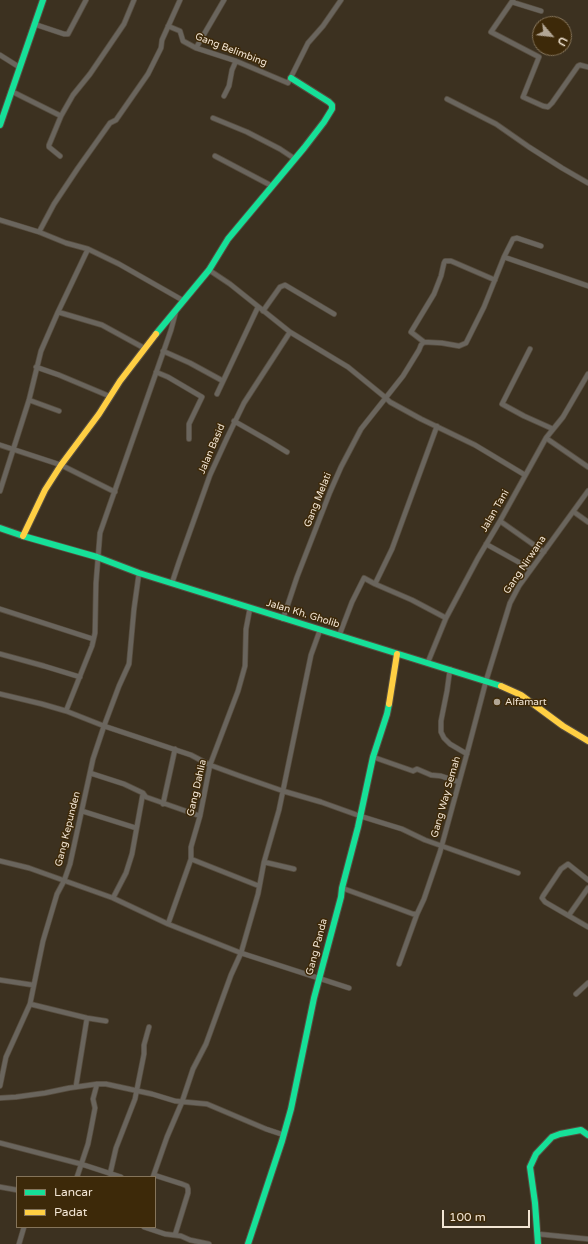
<!DOCTYPE html>
<html>
<head>
<meta charset="utf-8">
<style>
  body { margin:0 }
  #map { position:relative; width:588px; height:1244px; overflow:hidden; background:#3c3120; font-family:"Varela Round",sans-serif }
  canvas { display:block }
  .legend { position:absolute; left:16px; top:1176px; width:140px; height:52px; box-sizing:border-box; background:#3d2909; border:1px solid #85745a; margin:0; padding:5px 7px; list-style:none; font-size:12px; color:#f2e5d4 }
  .legend li { display:flex; align-items:center; gap:8px; height:20px }
  .legend b { width:20px; border:1px solid #85745a }
  .north { position:absolute; left:532px; top:16px; width:40px; height:40px; box-sizing:border-box; background:#3d2909; border:1px solid #85745a; border-radius:50%; rotate:118deg; font-size:11px; font-weight:700; line-height:16px; text-align:center; color:#f2e5d4 }
  .north::after { content:''; display:block; margin:auto; width:14px; height:18px; background:#b2a695; clip-path:polygon(50% 0,100% 100%,50% 72%,0 100%) }
  .scale { position:absolute; left:442px; top:1210px; width:88px; height:18px; box-sizing:border-box; border:2px solid #f2e5d4; border-top:0; padding-left:5px; font-size:12px; line-height:14px; white-space:nowrap; color:#f2e5d4; -webkit-text-stroke:3px #3d2909; paint-order:stroke }
</style>
</head>
<body>
<div id="map">
<canvas width="588" height="1244"></canvas>
<ul class="legend">
<li><b style="height:5px;background:#16e098"></b>Lancar</li>
<li><b style="height:5px;background:#ffcf43"></b>Padat</li>
</ul>
<div class="north">U</div>
<div class="scale">100 m</div>
</div>
<script>
const g = document.querySelector('canvas').getContext('2d');
g.lineJoin = 'round';
const shape = rows => new Path2D(rows.map(r => 'M' + r).join(''));
function trace(path, color, width, dash) { g.strokeStyle = color; g.lineWidth = width; g.lineCap = dash ? 'butt' : 'round'; g.setLineDash(dash || []); g.stroke(path); }
function drawText(font, color, halo, rows, align = 'center') {
  g.font = font + ' "Varela Round",sans-serif'; g.lineWidth = 3; g.setLineDash([]); g.textBaseline = 'middle'; g.strokeStyle = halo; g.fillStyle = color; for (const [text, x, y, turn = 0] of rows) {
    g.save(); g.translate(x, y); g.rotate((+turn || 0) * Math.PI / 180); g.textAlign = isNaN(turn) ? turn : align; if (halo) g.strokeText(text, 0, 0); g.fillText(text, 0, 0); g.restore();
  }
}
const street = shape([
  [513,0,491,32,539,57,523,97,543,106,548,107,552,103,578,66,580,65,588,67],
  [512,2,541,11],
  [34,24,64,34,68,34,86,0],
  [168,26,180,31,183,41,196,48,236,61,288,83,308,43,323,26,341,0],
  [196,48,224,0],
  [0,55,19,67],
  [11,91,61,116],
  [224,96,229,86,232,70,236,61],
  [447,99,496,124,529,147,562,168,588,183],
  [213,118,247,132,280,149,295,159],
  [60,156,49,147,49,145,61,116,73,95,90,74,124,24,134,0],
  [215,156,272,186],
  [0,220,39,232,66,243,88,249,119,264,184,301],
  [39,232,54,204,78,168,110,123,116,120,148,74,161,48,162,40,180,0],
  [504,257,588,286],
  [209,270,230,284,290,332,348,367,386,398,390,402,421,419,475,445,525,475],
  [263,311,280,287,285,285,334,314],
  [58,312,102,325,144,348],
  [424,342,411,332,434,294,441,276,444,263,445,261,451,261,495,280],
  [530,349,502,404,524,416,553,429],
  [163,351,190,363,223,381],
  [36,367,59,375,109,396],
  [156,372,168,377,202,397,189,424,189,439],
  [217,394,258,307],
  [29,400,59,411],
  [234,421,269,441,287,452],
  [546,438,588,467],
  [0,445,61,465,115,492],
  [0,491,29,400,41,351,58,312,88,249],
  [574,512,588,522],
  [500,521,544,552],
  [486,544,531,569],
  [172,583,179,562,210,475,227,438,244,403,290,332],
  [375,584,392,549,437,426],
  [0,609,93,639],
  [283,619,297,577,330,492,341,467,361,429,403,376,419,350,421,345,424,342,442,343,459,346,466,343,484,307,504,257,513,239,517,238,541,246],
  [339,636,352,602,364,578,375,584,412,600,446,618],
  [0,654,44,666,80,677],
  [428,662,446,618,478,558,500,521,546,438,563,417,588,374],
  [450,669,447,691,441,721,441,732,444,738,450,744,467,754],
  [0,694,42,704,66,711,104,726,191,755,210,765,240,776,283,791,321,802,360,816,402,829,425,840,518,873],
  [66,711,92,646,95,633,96,583,100,533,171,330,176,311],
  [373,757,413,771,417,769,431,775,441,776,459,782],
  [90,773,124,784,143,793,146,797,200,816],
  [163,804,175,749],
  [82,811,136,828],
  [191,859,259,886],
  [0,861,29,868,113,898,168,924,241,953,349,988],
  [264,862,294,869],
  [588,880,568,864,561,869,543,896,542,898,545,902,588,927],
  [342,888,397,908,413,914,417,914],
  [113,898,126,873,132,854,143,793],
  [569,915,588,888],
  [168,924,191,859,191,847,200,816,210,765,238,691,245,666,246,629,250,608],
  [399,964,417,914,424,899,440,852,469,746,486,681,510,603,519,586,588,491],
  [0,980,33,985],
  [576,994,588,983],
  [30,1004,87,1018,106,1021],
  [0,1086,6,1057,30,1004,43,941,57,894,64,881,70,864,93,759,104,726,119,686,129,664,134,609,139,573],
  [76,1086,87,1018],
  [0,1098,16,1097,45,1093,69,1088,97,1084,106,1084,152,1094,175,1101,207,1104,266,1129,284,1135],
  [0,1143,81,1164,121,1177],
  [110,1174,116,1148,135,1099,144,1054,144,1045,149,1027],
  [154,1175,182,1184,187,1186,188,1189,188,1193,175,1235],
  [77,1177,88,1144,91,1129,95,1108,93,1099,97,1084],
  [153,1177,167,1137,182,1102,193,1069,206,1044,231,975,241,953,258,894,264,862,279,810,311,655,320,630],
  [0,1187,17,1190],
  [144,1227,165,1234,181,1236,190,1240,209,1244],
  [538,1234,588,1239],
  [19,1244,24,1227]
]);
const fast = shape([
  [0,125,43,0],
  [156,334,209,270,228,239,304,148,324,122,332,109,332,105,329,102,291,78],
  [0,528,23,536,97,557,139,573,501,686],
  [248,1244,282,1141,291,1109,314,998,341,897,342,888,358,827,373,757,387,714,389,704],
  [538,1244,535,1203,530,1167,536,1154,552,1137,560,1134,581,1130,588,1135]
]);
const slow = shape([
  [23,536,45,490,61,465,99,414,120,381,156,334],
  [501,686,521,695,563,726,588,741],
  [389,704,397,654]
]);
trace(street, '#574d3f', 6);
trace(fast, '#574d3f', 8);
trace(slow, '#574d3f', 8);
trace(street, '#6a655d', 4.5);
trace(fast, '#16e098', 6);
trace(slow, '#ffcf43', 6);
for (const [x, y, r, color] of [
  [497,702,4,"#b2a695"]
]) { const dot = new Path2D(); dot.arc(x, y, r, 0, 2 * Math.PI); g.fillStyle = color; g.fill(dot); trace(dot, '#3d2909', 1.5); }
drawText('10px', '#f2e5d4', '#3d2909', [
  ["Gang Belimbing",231,50,21],
  ["Jalan Basid",212,449,-67],
  ["Gang Melati",318,500,-68],
  ["Jalan Tani",495,511,-60],
  ["Gang Nirwana",525,565,-56],
  ["Jalan Kh. Gholib",303,614,17],
  ["Gang Dahlia",197,788,-77],
  ["Gang Way Semah",446,797,-74],
  ["Gang Kepunden",68,829,-76],
  ["Gang Panda",317,947,-75]
]);
drawText('10px', '#f2e5d4', '#3d2909', [
  ["Alfamart",505,702]
], 'left');
</script>
</body>
</html>
